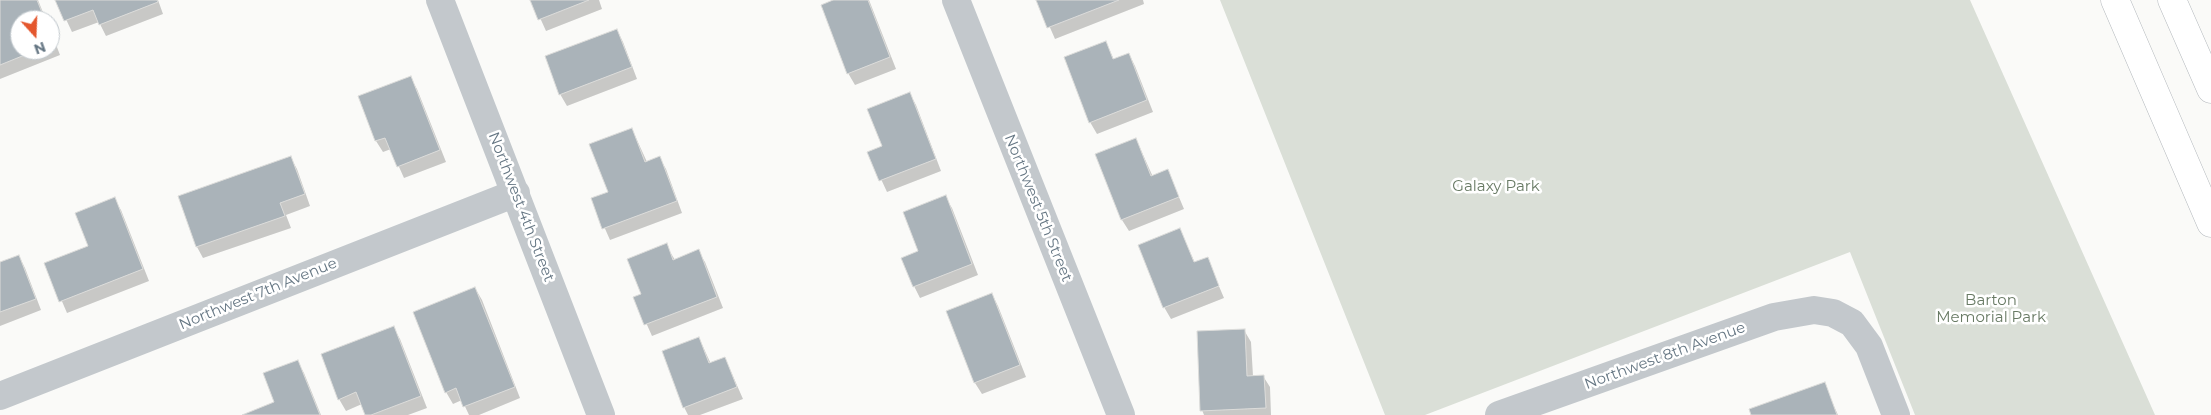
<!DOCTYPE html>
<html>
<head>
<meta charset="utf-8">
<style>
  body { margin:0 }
  #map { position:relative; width:2211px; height:415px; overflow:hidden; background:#fafaf8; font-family:Montserrat,sans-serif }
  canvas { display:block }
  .north { position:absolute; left:10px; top:10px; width:50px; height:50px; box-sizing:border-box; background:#fff; border:1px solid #c1c8cd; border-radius:50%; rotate:160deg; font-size:14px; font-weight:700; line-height:20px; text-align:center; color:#657683 }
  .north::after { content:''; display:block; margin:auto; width:18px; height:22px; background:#e4572e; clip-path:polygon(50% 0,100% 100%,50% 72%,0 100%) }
</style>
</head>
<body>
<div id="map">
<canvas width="2211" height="415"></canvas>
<div class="north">N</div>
</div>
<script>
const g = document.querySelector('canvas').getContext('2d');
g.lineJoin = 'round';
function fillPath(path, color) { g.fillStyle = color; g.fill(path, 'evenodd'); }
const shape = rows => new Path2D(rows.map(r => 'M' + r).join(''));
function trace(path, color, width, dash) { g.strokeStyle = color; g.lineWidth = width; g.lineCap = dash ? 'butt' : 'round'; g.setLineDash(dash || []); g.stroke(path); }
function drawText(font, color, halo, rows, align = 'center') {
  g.font = font + ' Montserrat,sans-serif'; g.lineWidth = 5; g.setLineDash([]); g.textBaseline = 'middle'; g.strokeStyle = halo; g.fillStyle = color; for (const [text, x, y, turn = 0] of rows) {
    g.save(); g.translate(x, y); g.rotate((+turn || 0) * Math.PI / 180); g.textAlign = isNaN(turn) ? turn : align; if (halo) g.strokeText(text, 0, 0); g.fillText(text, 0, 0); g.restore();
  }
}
fillPath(shape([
  [1220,0,1970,0,2155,415,1915,415,1850,252,1425,415,1385,415]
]), '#dadfd7');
fillPath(shape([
  [0,0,38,0,46,20,20,20,20,50,50,50,50,29,60,55,0,79],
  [57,0,158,0,163,14,106,36,99,22,72,32],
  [532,0,599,0,602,9,546,31],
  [837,0,869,0,896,69,855,85,848,73],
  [1038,0,1143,0,1144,4,1055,39],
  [617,30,623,42,637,79,567,106,560,94],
  [1106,42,1114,60,1129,54,1135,66,1153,112,1097,134,1090,122],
  [410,77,417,89,446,162,404,178,391,149,383,152,376,141,359,97],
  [910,94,916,105,941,171,887,192,869,153,883,147],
  [632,129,647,162,659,157,666,169,682,213,610,240,592,199,609,192],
  [1136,139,1153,177,1168,171,1184,209,1129,231,1122,220],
  [291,158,297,169,310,206,286,215,291,228,203,258,197,247],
  [945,197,952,208,978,275,920,298,914,286,919,252],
  [114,199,121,210,149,281,67,313,46,264,90,247],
  [1180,230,1195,263,1207,258,1224,298,1171,319,1164,307],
  [666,245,675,260,698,251,705,262,723,308,652,336,635,298,643,295],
  [19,256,25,268,41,310,0,326,0,263],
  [475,288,482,300,520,398,479,415,469,415,462,400,453,404,446,392],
  [992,294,998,306,1026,377,982,394,975,383,947,312],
  [393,327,400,339,427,408,408,415,366,415,362,404,346,411,339,399],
  [1244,330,1251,342,1253,376,1263,376,1270,387,1271,415,1204,415,1202,410],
  [699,338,711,364,725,358,743,399,700,415,688,415,684,407],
  [297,361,304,373,321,415,245,415,276,403],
  [1824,384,1838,415,1753,415]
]), '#0003');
const building = shape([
  [0,0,37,0,45,20,20,20,20,50,37,50,0,65,0,0],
  [55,0,157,0,158,2,99,25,93,10,64,21,55,0],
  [530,0,589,0,538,20,530,0],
  [833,0,868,0,890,57,847,74,821,5,833,0],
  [1036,0,1119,0,1047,28,1036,0],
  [617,29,632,67,559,95,545,56,617,29],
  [1106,41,1113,59,1129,53,1147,100,1089,123,1064,57,1106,41],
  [411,76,440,150,397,167,385,138,375,141,358,96,411,76],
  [910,92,936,159,879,181,867,152,882,146,867,109,910,92],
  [632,128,645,162,660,156,677,201,602,229,591,198,608,192,589,144,632,128],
  [1136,138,1151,176,1168,169,1179,197,1121,220,1095,154,1136,138],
  [291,156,305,194,280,203,285,216,196,247,178,196,291,156],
  [946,195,972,264,913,287,901,258,918,251,903,212,946,195],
  [115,197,143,269,59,302,44,263,88,246,75,213,115,197],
  [1180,228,1194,262,1208,257,1219,286,1163,308,1138,245,1180,228],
  [667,243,673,260,699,249,717,297,644,325,633,297,641,294,627,259,667,243],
  [19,255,36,299,0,312,0,262,19,255],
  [475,287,515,387,463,407,456,388,445,393,413,312,475,287],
  [992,293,1020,365,974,383,946,311,992,293],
  [394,326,421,396,371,415,365,415,356,392,338,400,321,354,394,326],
  [1245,329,1247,376,1264,375,1266,408,1200,411,1197,331,1245,329],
  [699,337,709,363,725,357,737,387,683,408,662,351,699,337],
  [298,360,320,415,242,415,274,402,263,373,298,360],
  [1825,382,1837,415,1751,415,1749,409,1825,382]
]);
fillPath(building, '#aab3b9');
trace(building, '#dcdcda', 1);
const highway = shape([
  [2115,0,2211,223],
  [2172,0,2211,89]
]);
trace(highway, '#b4b9bd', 29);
trace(shape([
  [440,0,601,415],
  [956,0,1121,415],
  [0,396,516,193],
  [1499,415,1774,317,1814,310,1833,313,1852,323,1869,346,1896,415]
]), '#c3c8cc', 28);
trace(highway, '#fff', 28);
drawText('15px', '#687a64', '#fff', [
  ["Galaxy Park",1496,187],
  ["Barton",1991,301],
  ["Memorial Park",1991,318]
]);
drawText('15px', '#657683', '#fff', [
  ["Northwest 4th Street",521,207,69],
  ["Northwest 5th Street",1038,208,68],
  ["Northwest 7th Avenue",258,294,-22],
  ["Northwest 8th Avenue",1665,356,-20]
]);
</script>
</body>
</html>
